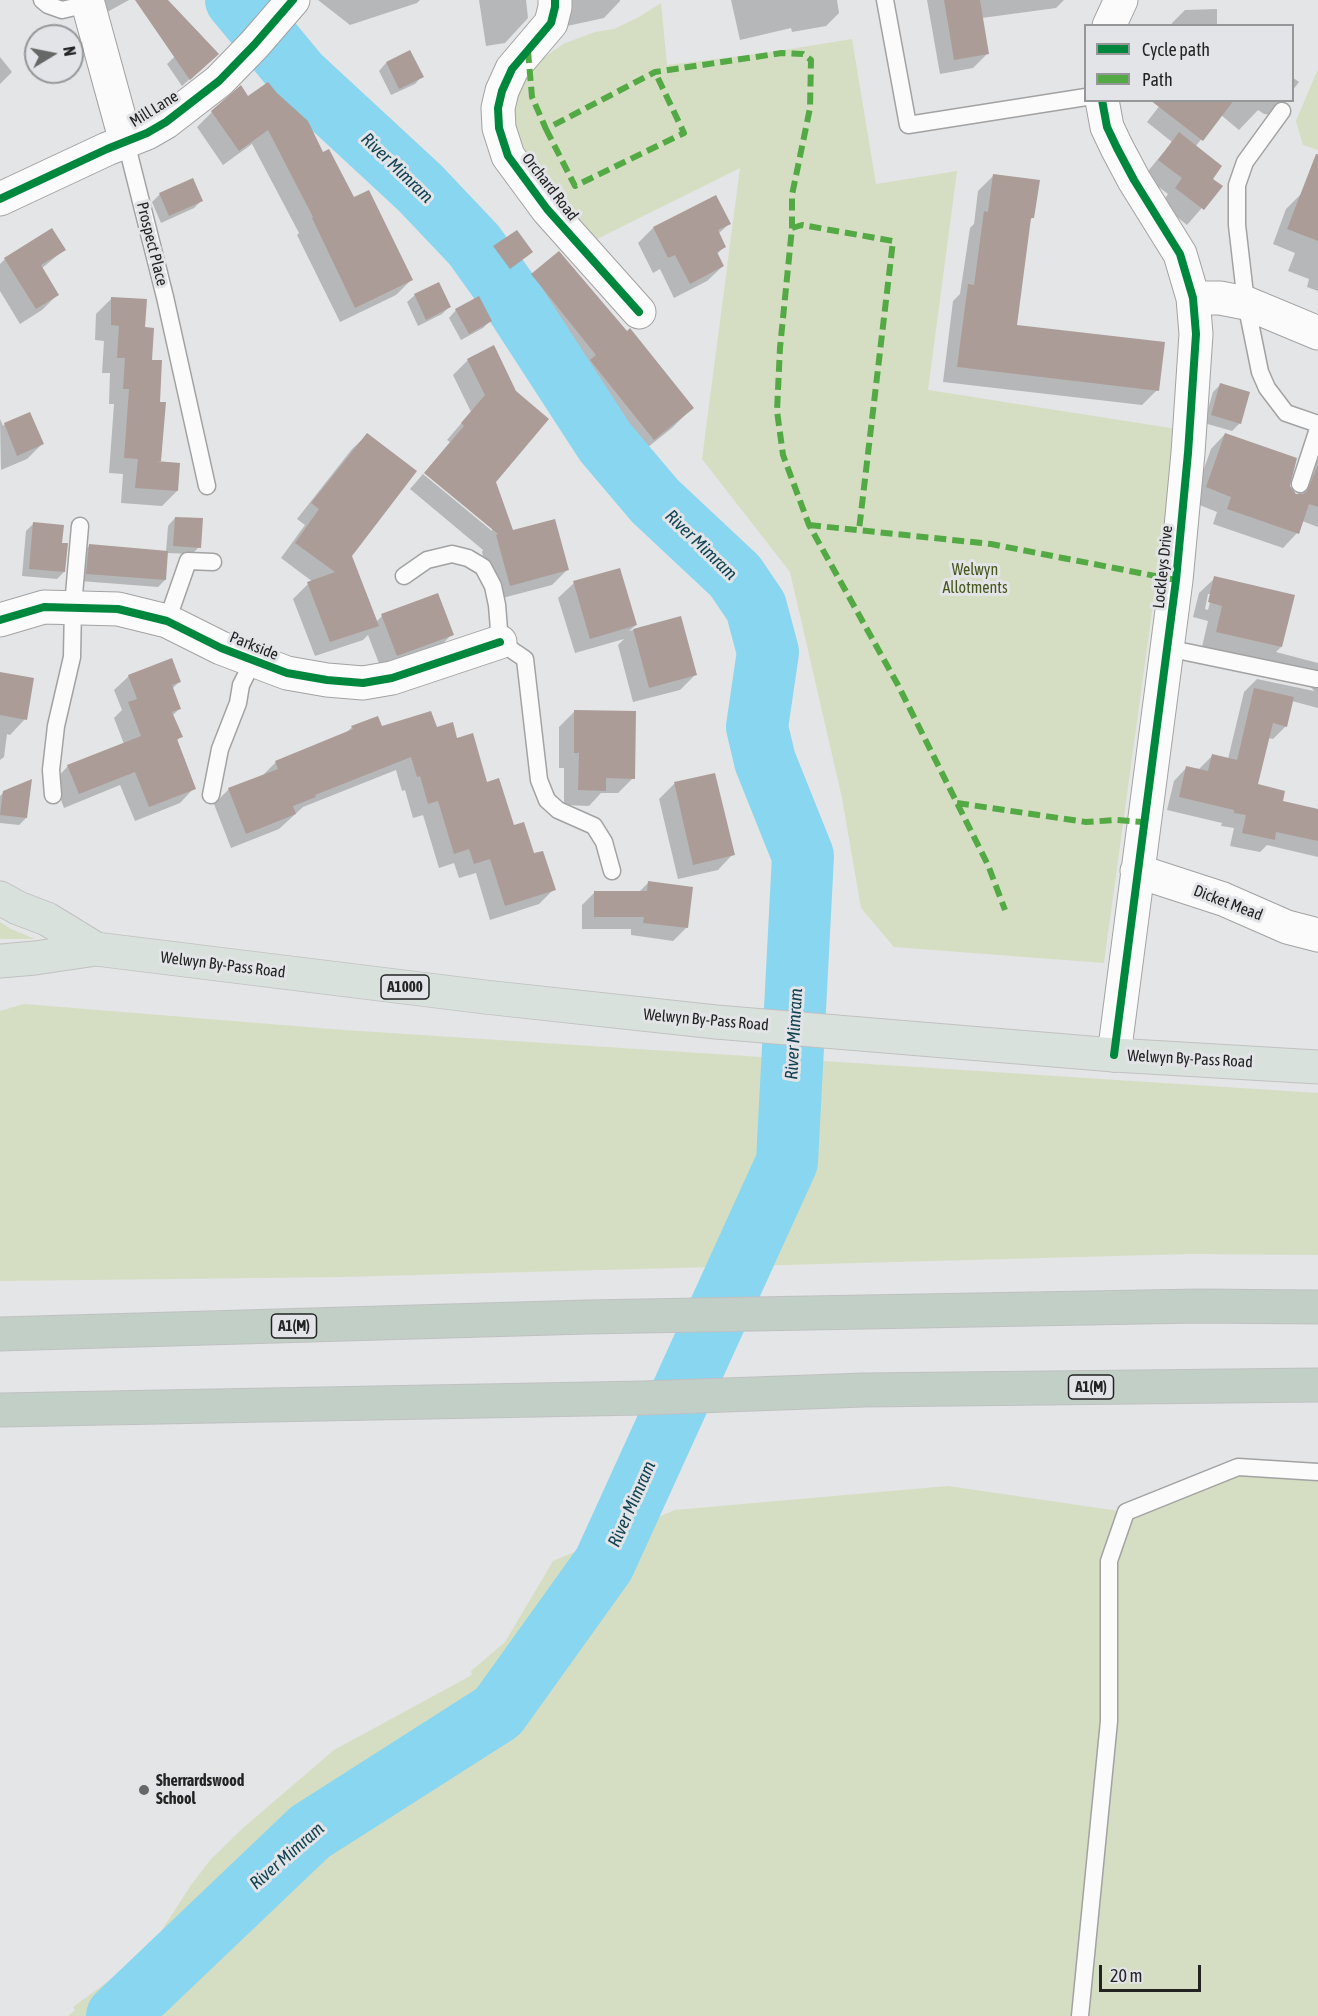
<!DOCTYPE html>
<html>
<head>
<meta charset="utf-8">
<style>
  body { margin:0 }
  #map { position:relative; width:1318px; height:2016px; overflow:hidden; background:#e4e5e6; font-family:"Asap Condensed",sans-serif }
  canvas { display:block }
  .legend { position:absolute; left:1084px; top:24px; width:210px; height:78px; box-sizing:border-box; background:#e3e4e7; border:2px solid #969799; margin:0; padding:8px 10px; list-style:none; font-size:18px; color:#232324 }
  .legend li { display:flex; align-items:center; gap:12px; height:30px }
  .legend b { width:30px; border:2px solid #969799 }
  .north { position:absolute; left:24px; top:24px; width:60px; height:60px; box-sizing:border-box; background:#e3e4e7; border:2px solid #969799; border-radius:50%; rotate:80deg; font-size:16px; font-weight:700; line-height:24px; text-align:center; color:#232324 }
  .north::after { content:''; display:block; margin:auto; width:21px; height:27px; background:#676768; clip-path:polygon(50% 0,100% 100%,50% 72%,0 100%) }
  .scale { position:absolute; left:1099px; top:1965px; width:102px; height:27px; box-sizing:border-box; border:3px solid #232324; border-top:0; padding-left:8px; font-size:18px; line-height:21px; white-space:nowrap; color:#232324; -webkit-text-stroke:4px #e3e4e7; paint-order:stroke }
</style>
</head>
<body>
<div id="map">
<canvas width="1318" height="2016"></canvas>
<ul class="legend">
<li><b style="height:8px;background:#00873e"></b>Cycle path</li>
<li><b style="height:8px;background:#53aa44"></b>Path</li>
</ul>
<div class="north">N</div>
<div class="scale">20 m</div>
</div>
<script>
const g = document.querySelector('canvas').getContext('2d');
g.lineJoin = 'round';
function fillPath(path, color) { g.fillStyle = color; g.fill(path, 'evenodd'); }
const shape = rows => new Path2D(rows.map(r => 'M' + r).join(''));
function trace(path, color, width, dash) { g.strokeStyle = color; g.lineWidth = width; g.lineCap = dash ? 'butt' : 'round'; g.setLineDash(dash || []); g.stroke(path); }
function drawText(font, color, halo, rows, align = 'center') {
  g.font = font + ' "Asap Condensed",sans-serif'; g.lineWidth = 6; g.setLineDash([]); g.textBaseline = 'middle'; g.strokeStyle = halo; g.fillStyle = color; for (const [text, x, y, turn = 0] of rows) {
    g.save(); g.translate(x, y); g.rotate((+turn || 0) * Math.PI / 180); g.textAlign = isNaN(turn) ? turn : align; if (halo) g.strokeText(text, 0, 0); g.fillText(text, 0, 0); g.restore();
  }
}
fillPath(shape([
  [661,3,667,65,765,53,852,39,876,184,957,171,928,390,1177,429,1104,963,894,947,861,908,842,798,790,572,702,459,740,168,591,242,535,181,510,131,520,81,534,65,563,44,595,32,614,29,639,17],
  [1318,69,1318,150,1303,145,1296,121],
  [0,922,11,929,35,939,0,939],
  [24,1004,344,1030,1318,1093,1318,1255,1190,1254,343,1277,0,1281,0,1011],
  [1238,1467,1318,1472,1318,2016,68,2016,75,2010,73,2007,141,1957,151,1947,191,1885,211,1859,243,1828,334,1750,472,1675,471,1671,505,1642,553,1561,675,1510,948,1486,1126,1512]
]), '#d5dec3');
fillPath(shape([
  [96,0,129,0,100,16],
  [220,0,266,0,244,23,219,1],
  [318,0,420,0,417,3,350,25],
  [479,0,526,0,528,18,505,43,486,46],
  [561,0,620,0,620,1,604,18,567,26],
  [731,0,837,0,839,13,826,26,792,32,791,28,740,40],
  [927,0,1064,0,1056,8,982,18,988,53,973,68,940,74],
  [1217,9,1217,26,1172,26,1172,23,1185,10],
  [198,34,210,61,182,86,167,64],
  [410,52,422,76,415,84,391,95,379,71,386,63],
  [0,57,12,72,0,84],
  [1292,77,1299,82,1292,91],
  [247,98,322,154,411,280,396,295,340,322,297,235,299,233,252,144,223,165,197,127,212,112],
  [1164,100,1285,100,1271,115,1264,114,1258,110,1239,130,1221,115,1195,147,1211,179,1220,187,1187,225,1161,204,1168,194,1144,176,1172,142,1147,122],
  [993,176,1033,217,1029,221,1015,326,1157,390,1142,405,943,382,953,301,960,294,970,228,974,224,978,191],
  [192,180,201,201,194,208,161,223,152,202,159,195],
  [1302,193,1318,200,1318,291,1307,287,1309,279,1288,271,1295,253,1273,244,1286,209],
  [729,224,718,234,724,247,717,254,723,266,707,281,674,298,660,269,653,273,638,243,653,228],
  [494,248,531,252,502,275,487,255],
  [64,250,41,269,57,295,42,310,20,324,0,291,0,264,5,259],
  [532,275,692,408,672,428,633,459,571,381,576,376,512,295],
  [415,295,449,307,442,314,418,326,407,302],
  [112,298,144,329,151,361,160,461,158,463,177,491,162,506,121,503,123,474,109,473,114,404,109,404,110,373,102,373,104,341,95,340,96,314],
  [456,310,490,321,483,328,461,340,449,318],
  [493,347,494,482,512,532,568,569,552,585,495,600,482,552,483,550,410,489,423,474,492,531,492,527,425,472,450,442,447,440,471,412,453,375,468,360],
  [1220,385,1240,423,1232,431,1204,423,1213,392],
  [0,419,3,426,5,424,42,444,27,459,1,470],
  [1225,434,1288,486,1297,496,1303,481,1318,455,1318,527,1302,521,1297,533,1283,548,1213,524,1217,512,1192,502,1211,449],
  [367,435,351,556,376,622,382,616,452,634,437,650,382,671,368,635,363,640,315,656,293,599,308,584,313,582,281,558,305,525,297,519,352,449],
  [175,518,199,547,192,554,167,553,165,580,158,587,80,581,82,553,89,546,166,552,168,526],
  [33,524,60,544,64,572,57,579,22,576,26,531],
  [1215,578,1281,647,1276,652,1318,663,1318,708,1292,701,1286,726,1273,739,1268,738,1256,786,1281,802,1318,810,1318,857,1267,845,1260,852,1230,846,1234,828,1221,826,1222,823,1167,810,1174,781,1187,767,1199,769,1212,756,1228,759,1244,692,1257,679,1314,691,1309,684,1202,647,1208,621,1193,617,1199,593],
  [1208,594,1212,594,1208,610,1205,609],
  [574,583,636,625,629,631,680,618,695,675,680,690,633,702,618,645,624,639,575,653,558,598],
  [0,674,25,719,10,735,7,734,4,757,0,760],
  [129,676,180,681,172,689,179,709,172,716,181,737,176,741,194,788,180,803,135,821,120,785,64,808,54,781,68,766,124,744,114,718,122,710,114,690],
  [575,711,633,778,618,793,601,793,589,806,564,805,564,768,559,768,559,727],
  [377,718,381,728,436,729,456,739,554,889,539,904,490,920,476,873,459,878,454,863,439,868,423,815,413,818,405,790,402,791,396,770,303,807,279,829,231,848,214,804,229,789,262,776,276,762,345,734,352,727],
  [714,775,733,854,718,870,678,879,659,799,674,784],
  [4,792,26,818,19,825,0,823,0,796],
  [648,883,686,928,673,941,631,935,631,929,582,929,582,905,595,892,639,892]
]), '#0003');
trace(shape([
  [117,2016,310,1832,498,1712,604,1564,787,1162,803,856,765,761,757,727,768,652,756,607,735,576,655,501,605,442,509,294,474,245,420,188,299,76,236,0]
]), '#88d6f0', 62);
fillPath(shape([
  [135,0,168,0,219,54,190,80],
  [944,0,980,0,989,54,954,60],
  [410,50,424,77,399,89,386,62],
  [268,82,277,93,308,121,323,152,329,149,354,197,369,190,413,280,355,308,312,218,313,217,268,130,239,151,211,111,241,85,248,96],
  [1150,100,1234,100,1203,141],
  [1179,132,1222,166,1213,179,1223,186,1204,210,1175,188,1182,178,1158,160],
  [1316,154,1318,154,1318,241,1287,229],
  [993,174,1040,180,1034,218,1031,218,1017,325,1165,342,1159,391,957,367,968,284,974,285,984,211,988,212],
  [193,178,203,201,169,216,159,193],
  [716,195,731,224,718,230,726,247,717,252,724,266,690,284,675,255,668,258,653,227],
  [52,228,66,250,41,265,59,295,36,309,4,258],
  [517,230,533,252,510,269,493,246],
  [559,251,627,331,630,328,694,408,654,440,590,360,596,355,531,274],
  [439,282,451,307,426,320,414,294],
  [479,296,492,321,469,334,455,309],
  [111,297,147,299,145,327,154,328,152,360,162,360,160,402,166,402,161,461,156,461,180,463,178,491,135,488,138,459,124,458,129,389,123,389,125,358,117,358,119,326,111,325],
  [494,345,516,391,549,419,496,482,513,530,555,519,569,570,510,586,496,535,498,534,424,473,464,426,461,423,485,395,467,359],
  [1220,383,1250,392,1241,424,1211,415],
  [30,412,44,444,17,456,4,423],
  [367,433,417,471,352,556,379,626,330,642,307,582,335,572,295,543,319,509,311,503],
  [1225,433,1297,458,1290,486,1296,494,1303,494,1307,491,1318,465,1318,507,1309,504,1299,534,1227,509,1231,497,1206,487],
  [175,517,203,518,201,548,173,546],
  [33,522,64,525,62,543,68,543,65,572,29,569],
  [89,544,168,551,166,580,86,574],
  [620,568,637,625,590,639,573,581],
  [1214,576,1295,595,1282,647,1216,632,1222,606,1208,602],
  [438,593,454,635,397,656,381,614],
  [681,616,697,675,649,688,633,629],
  [172,658,181,682,172,685,181,709,172,712,183,737,177,739,196,789,149,807,135,772,79,794,67,765,141,736,128,702,137,699,128,675],
  [0,672,34,678,27,720,0,715],
  [1254,688,1294,697,1287,727,1273,723,1258,784,1285,791,1283,801,1318,809,1318,841,1276,832,1275,840,1242,833,1246,815,1234,813,1234,810,1179,797,1186,766,1208,771,1212,754,1237,760],
  [574,710,636,711,635,779,606,778,606,791,578,790,579,753,574,753],
  [431,711,437,727,453,722,457,738,473,733,487,782,499,778,514,825,524,822,534,853,543,851,556,890,505,906,490,859,474,864,469,849,454,854,438,801,428,804,420,776,417,777,411,757,315,795,316,797,293,806,296,814,246,834,228,788,278,769,275,761,353,729,351,726,378,716,382,726],
  [715,773,735,855,693,865,674,782],
  [32,779,27,818,0,815,3,791],
  [648,881,693,887,688,928,643,923,644,917,594,917,594,891,647,891]
]), '#ab9c98');
const service = shape([
  [42,0,48,5,62,10,88,4],
  [885,0,908,125,1086,97],
  [1282,111,1245,162,1237,185,1237,225,1246,303,1260,372,1267,388,1286,413,1318,424],
  [126,142,165,297,207,486],
  [1300,484,1318,429],
  [404,576,427,560,452,554,468,558,483,567,493,586,497,605,500,642,525,659,539,780,547,800,558,810,594,826,604,842,612,871],
  [167,621,188,561,213,562],
  [1167,648,1316,679],
  [53,795,51,770,56,726,72,657,73,606,80,526],
  [211,795,220,749,238,703,241,685,253,661],
  [1080,2016,1109,1721,1109,1561,1126,1512,1238,1467,1318,1472]
]);
const minor = shape([
  [87,0,126,142],
  [555,0,555,7,551,23,512,69,502,91,498,108,499,128,508,156,547,209,639,312],
  [1109,26,1121,0],
  [1102,100,1107,127,1117,148,1134,180,1180,254,1193,298,1196,334,1188,453,1176,580,1114,1055],
  [0,199,107,149,147,133,166,122,219,81,254,45,293,0],
  [1193,298,1220,298,1246,303,1318,333],
  [0,620,44,607,118,609,167,621,221,648,287,673,327,680,363,683,392,678,500,642],
  [1137,871,1223,899,1287,927,1318,935]
]);
const primary = shape([
  [0,898,18,908,47,919,96,949],
  [0,961,35,958,96,949,485,997,716,1022,1114,1055,1318,1067]
]);
const motorway = shape([
  [0,1334,587,1317,1198,1306,1318,1307],
  [0,1410,643,1398,864,1390,1318,1385]
]);
trace(service, '#a2a2a3', 19);
trace(minor, '#a2a2a3', 35);
trace(primary, '#c1c1c2', 35);
trace(motorway, '#c1c1c2', 35);
trace(service, '#fbfbfb', 16);
trace(minor, '#fbfbfb', 33);
trace(primary, '#d9e1dc', 33);
trace(motorway, '#c2cfc7', 33);
trace(shape([
  [528,51,532,97,546,129,655,72,782,53,803,54,811,60,810,108,792,195,792,228,780,348,777,411,783,455,809,525,898,685,988,865,1005,910],
  [546,129,575,186,684,133,655,72],
  [792,228,802,225,893,241,859,530],
  [809,525,991,544,1176,580],
  [957,803,1086,822,1117,820,1143,822]
]), '#53aa44', 6, [12, 6]);
trace(shape([
  [555,0,555,7,551,23,512,69,502,91,498,108,499,128,508,156,547,209,639,312],
  [1102,100,1107,127,1117,148,1134,180,1180,254,1193,298,1196,334,1188,453,1176,580,1114,1055],
  [0,199,107,149,147,133,166,122,219,81,254,45,293,0],
  [0,620,44,607,118,609,167,621,221,648,287,673,327,680,363,683,392,678,500,642]
]), '#00873e', 8);
for (const [x, y, r, color] of [
  [144,1790,6,"#676768"]
]) { const dot = new Path2D(); dot.arc(x, y, r, 0, 2 * Math.PI); g.fillStyle = color; g.fill(dot); trace(dot, '#e3e4e7', 2); }
for (const [x, y, w] of [
  [405,987,48],
  [294,1326,45],
  [1091,1387,45]
]) { const box = new Path2D(); box.roundRect(x - w / 2, y - 12, w, 24, 4.5); g.fillStyle = '#e3e4e7'; g.fill(box); trace(box, '#232324', 1.5); }
drawText('bold 15px', '#232324', null, [
  ["A1000",405,987],
  ["A1(M)",294,1326],
  ["A1(M)",1091,1387]
]);
drawText('16px', '#232324', '#e3e4e7', [
  ["Mill Lane",154,109,-32],
  ["Orchard Road",550,187,52],
  ["Prospect Place",152,244,76],
  ["Lockleys Drive",1163,567,-84],
  ["Parkside",254,646,22],
  ["Dicket Mead",1228,903,21],
  ["Welwyn By-Pass Road",223,965,7],
  ["Welwyn By-Pass Road",706,1020,5],
  ["Welwyn By-Pass Road",1190,1059,3]
]);
drawText('16px', '#465619', '#e3e4e7', [
  ["Welwyn",975,570],
  ["Allotments",975,588]
]);
drawText('bold 16px', '#232324', '#e3e4e7', [
  ["Sherrardswood",156,1781],
  ["School",156,1799]
], 'left');
drawText('italic 18px', '#124352', '#e3e4e7', [
  ["River Mimram",397,168,44],
  ["River Mimram",701,545,44],
  ["River Mimram",794,1034,-87],
  ["River Mimram",632,1504,-66],
  ["River Mimram",287,1856,-41]
]);
</script>
</body>
</html>
